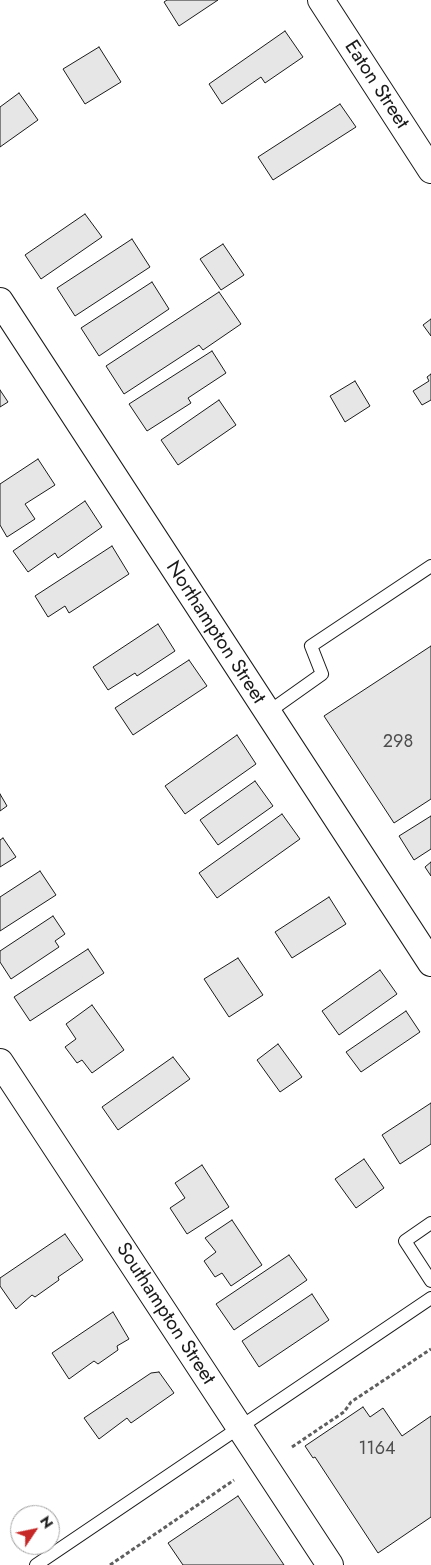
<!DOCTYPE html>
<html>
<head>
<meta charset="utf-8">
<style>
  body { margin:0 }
  #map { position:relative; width:431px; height:1565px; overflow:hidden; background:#fff; font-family:Jost,sans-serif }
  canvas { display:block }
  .north { position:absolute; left:10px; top:1505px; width:50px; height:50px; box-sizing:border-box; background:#fff; border:1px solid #a3a3a3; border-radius:50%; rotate:56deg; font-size:14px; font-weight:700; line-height:20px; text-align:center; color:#1a1a1a }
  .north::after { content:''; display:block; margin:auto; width:18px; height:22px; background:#c62828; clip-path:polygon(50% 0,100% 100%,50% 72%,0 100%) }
</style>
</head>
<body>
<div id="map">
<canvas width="431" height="1565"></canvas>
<div class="north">N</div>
</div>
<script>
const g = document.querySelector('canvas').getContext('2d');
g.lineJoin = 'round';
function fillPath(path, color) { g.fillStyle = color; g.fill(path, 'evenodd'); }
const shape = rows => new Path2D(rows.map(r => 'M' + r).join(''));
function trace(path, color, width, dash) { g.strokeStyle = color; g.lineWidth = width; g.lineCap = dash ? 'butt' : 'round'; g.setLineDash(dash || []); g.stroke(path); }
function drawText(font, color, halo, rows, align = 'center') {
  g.font = font + ' Jost,sans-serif'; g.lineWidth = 4; g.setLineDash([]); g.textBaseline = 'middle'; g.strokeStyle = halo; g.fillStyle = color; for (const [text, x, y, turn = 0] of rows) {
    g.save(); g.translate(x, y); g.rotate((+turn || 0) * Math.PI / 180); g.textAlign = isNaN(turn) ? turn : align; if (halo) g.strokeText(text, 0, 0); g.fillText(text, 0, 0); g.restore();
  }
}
const building = shape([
  [167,0,218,0,179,26,164,2,167,0],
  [285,31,303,57,265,83,261,77,222,104,209,84,285,31],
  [99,47,121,82,85,104,63,69,99,47],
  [19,93,38,120,0,147,0,107,19,93],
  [340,104,356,127,273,180,258,157,340,104],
  [85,214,102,237,41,279,25,255,85,214],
  [132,239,150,267,75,316,57,288,132,239],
  [223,244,244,275,221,290,200,259,223,244],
  [152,282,169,309,99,356,81,328,152,282],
  [219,292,241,324,203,350,199,345,124,394,106,366,219,292],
  [431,319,431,336,423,325,431,319],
  [212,351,226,373,188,398,191,403,147,431,129,404,212,351],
  [431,374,431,400,422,405,413,391,429,381,427,377,431,374],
  [355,381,370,406,345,422,330,396,355,381],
  [0,390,8,402,0,407,0,390],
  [219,400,236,425,178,465,161,440,219,400],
  [38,459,55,485,25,504,35,519,7,537,0,525,0,484,38,459],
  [85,501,102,527,58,558,55,553,28,572,13,551,85,501],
  [112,546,129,574,69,613,65,606,48,617,35,596,112,546],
  [158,624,175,651,137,676,135,673,108,690,93,667,158,624],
  [431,646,431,799,394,823,324,716,431,646],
  [189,660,207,686,133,735,115,708,189,660],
  [237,735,256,764,185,814,165,786,237,735],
  [255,781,273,806,218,845,200,820,255,781],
  [0,794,7,806,0,811,0,794],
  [282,814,300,839,217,898,199,873,282,814],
  [431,816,431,849,414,860,399,836,431,816],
  [3,838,16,857,0,867,0,840,3,838],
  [431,862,431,876,425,867,431,862],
  [40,871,56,895,0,931,0,897,40,871],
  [329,897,346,924,292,958,275,932,329,897],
  [53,916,65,934,55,941,59,947,11,979,0,962,0,951,53,916],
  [88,949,104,973,30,1021,14,997,88,949],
  [238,958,263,995,229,1017,204,979,238,958],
  [380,970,397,994,339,1035,322,1011,380,970],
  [92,1005,124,1050,92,1073,82,1060,77,1063,65,1047,76,1039,66,1024,92,1005],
  [406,1011,420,1032,361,1072,346,1052,406,1011],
  [278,1044,302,1077,280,1092,257,1060,278,1044],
  [173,1057,190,1079,118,1130,102,1107,173,1057],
  [431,1103,431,1144,400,1164,382,1135,431,1103],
  [364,1159,384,1188,356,1208,335,1179,364,1159],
  [202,1165,229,1207,187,1234,170,1208,185,1198,175,1183,202,1165],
  [232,1220,262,1265,231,1286,222,1273,215,1277,204,1261,216,1252,205,1238,232,1220],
  [65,1234,83,1260,58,1277,59,1280,35,1297,32,1295,16,1309,0,1286,0,1278,65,1234],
  [289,1255,307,1280,234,1330,216,1304,289,1255],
  [312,1294,329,1320,259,1367,242,1341,312,1294],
  [113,1312,129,1339,117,1346,118,1350,98,1364,94,1361,69,1379,52,1353,113,1312],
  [159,1372,174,1393,131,1423,127,1418,99,1439,84,1418,151,1373,159,1372],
  [363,1407,370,1417,383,1408,402,1436,431,1416,431,1517,378,1553,315,1457,313,1458,305,1446,363,1407],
  [238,1496,284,1565,183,1565,168,1543,238,1496]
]);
fillPath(building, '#e6e6e6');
trace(building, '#1a1a1a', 1);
const lane = shape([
  [267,713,322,674,311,646,431,566],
  [431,1223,405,1241,431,1281],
  [36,1565,431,1298]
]);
const street = shape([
  [321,0,431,170],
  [0,301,431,963],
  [0,1062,330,1565]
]);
trace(lane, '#1a1a1a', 14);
trace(street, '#1a1a1a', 28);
trace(shape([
  [292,1447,344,1412,351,1402,431,1349],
  [110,1565,234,1480]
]), '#5f5f5f', 3, [4, 2.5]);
trace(lane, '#fff', 12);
trace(street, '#fff', 26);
drawText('18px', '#4d4d4d', null, [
  ["298",398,743],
  ["1164",377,1450]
]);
drawText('20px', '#1a1a1a', '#fff', [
  ["Eaton Street",376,85,57],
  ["Northampton Street",215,633,57],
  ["Southampton Street",165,1314,57]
]);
</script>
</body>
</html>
